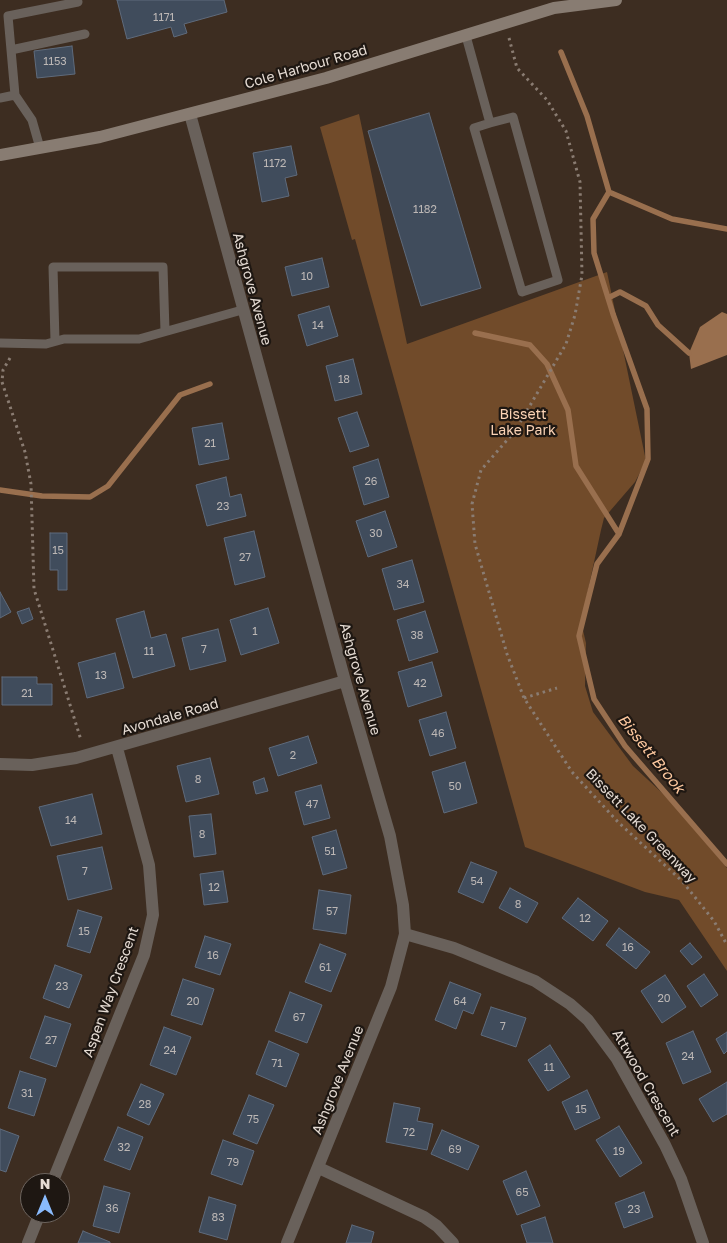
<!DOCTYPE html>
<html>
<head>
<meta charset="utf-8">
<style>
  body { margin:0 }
  #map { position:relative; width:727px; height:1243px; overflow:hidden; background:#3d2d21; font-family:"Golos Text",sans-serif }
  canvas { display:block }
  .north { position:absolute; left:20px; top:1173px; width:50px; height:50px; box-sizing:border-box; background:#1e1712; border:1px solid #6e655f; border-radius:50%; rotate:0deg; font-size:14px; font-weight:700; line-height:20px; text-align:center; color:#e5dbd3 }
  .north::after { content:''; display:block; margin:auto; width:18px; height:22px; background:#89bafc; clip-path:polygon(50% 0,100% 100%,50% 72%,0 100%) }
</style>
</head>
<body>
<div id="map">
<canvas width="727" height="1243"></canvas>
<div class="north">N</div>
</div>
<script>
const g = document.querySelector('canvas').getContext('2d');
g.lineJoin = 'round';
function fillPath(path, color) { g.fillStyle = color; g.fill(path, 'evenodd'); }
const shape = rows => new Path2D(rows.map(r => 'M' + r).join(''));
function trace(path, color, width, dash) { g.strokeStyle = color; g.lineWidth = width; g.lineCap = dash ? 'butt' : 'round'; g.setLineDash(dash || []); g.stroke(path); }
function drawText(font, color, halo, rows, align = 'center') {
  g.font = font + ' "Golos Text",sans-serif'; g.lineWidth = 4.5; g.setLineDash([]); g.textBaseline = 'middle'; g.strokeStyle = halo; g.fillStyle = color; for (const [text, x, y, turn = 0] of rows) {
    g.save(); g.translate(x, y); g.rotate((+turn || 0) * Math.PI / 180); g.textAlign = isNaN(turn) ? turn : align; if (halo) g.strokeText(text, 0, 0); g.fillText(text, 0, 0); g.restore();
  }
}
fillPath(shape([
  [359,114,407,344,607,272,646,461,635,482,604,518,601,530,581,622,586,643,585,686,593,712,633,766,672,802,727,868,727,971,679,900,645,892,525,847,355,239,352,240,320,127]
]), '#714b2a');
fillPath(shape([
  [722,312,727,314,727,355,691,369,689,353,700,327]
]), '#996f4e');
trace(shape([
  [561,52,587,116,609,192],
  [727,229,672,219,609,192,593,219,594,253,613,314,647,409,648,459,619,534,597,564,579,636,594,699,625,746,727,864],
  [608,298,620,292,646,306,658,325,689,353],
  [475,333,530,345,547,364,568,410,576,466,619,534],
  [0,490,42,496,90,497,108,486,180,395,210,384]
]), '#996f4e', 5.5);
const building = shape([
  [117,0,224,0,227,12,184,24,187,33,174,37,171,27,127,39,117,0],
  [72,46,75,74,37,78,34,51,72,46],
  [429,113,481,288,421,306,368,131,429,113],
  [291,146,297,175,285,178,289,196,262,202,253,153,291,146],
  [322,258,329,287,292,296,285,267,322,258],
  [329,306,338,336,307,346,298,315,329,306],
  [353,359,362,394,335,401,326,366,353,359],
  [357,412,369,446,350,452,338,418,357,412],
  [222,423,229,459,199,465,192,428,222,423],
  [378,459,389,497,364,505,353,467,378,459],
  [226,477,230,497,241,494,246,516,207,526,196,485,226,477],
  [385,511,397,547,368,557,356,521,385,511],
  [254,531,265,577,235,585,224,538,254,531],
  [50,533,67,533,67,590,58,590,58,570,50,570,50,533],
  [412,560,424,602,394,610,382,569,412,560],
  [0,592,11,612,0,618,0,592],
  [29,608,33,619,22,624,17,612,29,608],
  [268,608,279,643,241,655,230,620,268,608],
  [144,611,151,638,166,634,175,666,133,678,116,619,144,611],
  [425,611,438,652,409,661,397,620,425,611],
  [218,629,226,661,190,670,182,638,218,629],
  [115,653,124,688,87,698,78,663,115,653],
  [432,662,442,696,408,707,398,672,432,662],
  [2,677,37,677,37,684,52,684,52,705,2,705,2,677],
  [446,712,456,748,430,756,419,720,446,712],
  [308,736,317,763,278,776,269,748,308,736],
  [210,758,219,794,186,802,177,766,210,758],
  [465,762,477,803,444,813,432,772,465,762],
  [264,778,268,791,256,794,253,782,264,778],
  [321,785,330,818,304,825,295,792,321,785],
  [92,794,102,834,51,846,39,807,92,794],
  [211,814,216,854,194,857,189,816,211,814],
  [336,830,347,868,323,875,312,837,336,830],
  [102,847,112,889,68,900,57,856,102,847],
  [471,862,497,872,483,903,458,892,471,862],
  [223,871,228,902,204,905,200,874,223,871],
  [510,888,538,903,527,923,499,908,510,888],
  [319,890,351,895,346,934,313,929,319,890],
  [578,898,608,921,593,941,562,918,578,898],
  [78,910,102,917,90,953,67,946,78,910],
  [619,928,650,952,636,969,606,945,619,928],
  [205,936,231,944,220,975,195,967,205,936],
  [690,943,702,957,692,965,680,951,690,943],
  [320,944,346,954,331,992,305,982,320,944],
  [55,965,82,975,69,1008,43,998,55,965],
  [704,974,718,995,701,1007,687,986,704,974],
  [665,975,686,1007,662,1023,641,991,665,975],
  [183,979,214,989,202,1025,171,1015,183,979],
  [450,982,481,994,473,1014,463,1010,456,1029,435,1020,450,982],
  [290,992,322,1005,307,1043,275,1031,290,992],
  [491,1007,526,1018,516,1047,481,1035,491,1007],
  [45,1016,71,1024,56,1067,30,1058,45,1016],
  [164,1027,191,1037,176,1075,150,1065,164,1027],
  [693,1031,711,1072,683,1084,666,1043,693,1031],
  [727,1032,727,1051,724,1054,716,1039,727,1032],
  [269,1041,299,1054,286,1087,256,1074,269,1041],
  [550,1045,570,1077,548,1091,528,1060,550,1045],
  [20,1071,46,1079,34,1116,8,1108,20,1071],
  [727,1082,727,1114,713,1122,699,1099,727,1082],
  [141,1084,164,1094,149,1125,127,1115,141,1084],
  [587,1090,600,1118,575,1130,562,1102,587,1090],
  [249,1095,274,1105,257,1144,233,1134,249,1095],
  [394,1103,420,1108,417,1121,433,1124,427,1150,386,1142,394,1103],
  [619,1126,642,1163,620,1177,596,1140,619,1126],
  [118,1127,143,1137,130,1170,104,1160,118,1127],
  [0,1129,19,1136,6,1172,0,1170,0,1129],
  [442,1130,479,1146,468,1170,431,1154,442,1130],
  [223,1140,254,1151,242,1185,211,1174,223,1140],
  [526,1171,540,1206,517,1215,503,1181,526,1171],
  [104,1186,130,1193,119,1233,93,1226,104,1186],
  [644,1192,653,1217,624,1228,615,1203,644,1192],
  [209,1197,236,1205,227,1240,199,1232,209,1197],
  [545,1217,553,1243,527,1243,521,1225,545,1217],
  [352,1225,374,1232,371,1243,346,1243,352,1225],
  [83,1231,110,1242,110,1243,78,1243,83,1231]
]);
fillPath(building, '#404c5c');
trace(building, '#5f6b7c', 1);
trace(shape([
  [509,38,517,68,547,100,566,131,580,182,582,275,575,315,566,344,515,431,481,470,472,504,475,544,507,654,524,698,572,772,618,822,682,881,714,921,727,945],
  [10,358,3,370,2,382,25,452,31,484,34,589,81,740],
  [524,698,557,688]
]), '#8a7c72', 3, [2.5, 4]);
trace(shape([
  [466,36,490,123,513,117,558,280,522,292,474,128,490,123],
  [11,50,85,34],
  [15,95,8,16,78,2],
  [0,98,15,95,32,120,40,148],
  [55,341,53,267,163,267,165,331],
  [0,343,46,344,64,339,139,339,242,310]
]), '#69615b', 9);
trace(shape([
  [190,114,345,681,390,836,403,905,405,934,391,987,287,1243],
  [0,764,32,765,76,758,345,681],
  [405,934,454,948,535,981,570,1004,588,1020,617,1059,665,1145,681,1179,703,1243],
  [319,1168,424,1217,437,1226,453,1243],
  [52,1183,144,955,153,915,149,865,117,748],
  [28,1243,40,1213]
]), '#69615b', 12);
trace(shape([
  [0,155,100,137,326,78,554,8,616,0]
]), '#887c72', 12);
drawText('11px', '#bcb7b5', null, [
  ["1171",164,18],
  ["1153",55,62],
  ["1172",275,164],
  ["1182",425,210],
  ["10",307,277],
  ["14",318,326],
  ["18",344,380],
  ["21",210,444],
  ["26",371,482],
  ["23",223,507],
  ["30",376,534],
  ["15",58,551],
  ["27",245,558],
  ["34",403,585],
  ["1",255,632],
  ["38",417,636],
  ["7",204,650],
  ["11",149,652],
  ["13",101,676],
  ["42",420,684],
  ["21",27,694],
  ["46",438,734],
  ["2",293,756],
  ["8",198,780],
  ["50",455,787],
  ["47",312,805],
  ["14",71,821],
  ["8",202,835],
  ["51",330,852],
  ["7",85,872],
  ["54",477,882],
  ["12",214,888],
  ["8",518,905],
  ["57",332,912],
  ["12",585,919],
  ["15",84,932],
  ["16",628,948],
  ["16",213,956],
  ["61",325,968],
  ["23",62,987],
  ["20",664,999],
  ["20",193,1002],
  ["64",460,1002],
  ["67",299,1018],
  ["7",503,1027],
  ["27",51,1041],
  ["24",170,1051],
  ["24",688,1057],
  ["71",277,1064],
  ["11",549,1068],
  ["31",27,1094],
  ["28",145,1105],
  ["15",581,1110],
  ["75",253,1120],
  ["72",409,1133],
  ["32",124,1148],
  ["69",455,1150],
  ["19",619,1152],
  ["79",233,1163],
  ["65",522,1193],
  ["36",112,1209],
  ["23",634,1210],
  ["83",218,1218]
]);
drawText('14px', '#e5dbd3', '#1e1712', [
  ["Cole Harbour Road",306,67,-16],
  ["Ashgrove Avenue",252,289,75],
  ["Ashgrove Avenue",360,679,74],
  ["Avondale Road",170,717,-16],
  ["Bissett Lake Greenway",641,826,46],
  ["Aspen Way Crescent",111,992,-70],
  ["Ashgrove Avenue",338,1080,-68],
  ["Attwood Crescent",646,1083,60]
]);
drawText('14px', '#fbd3b5', '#1e1712', [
  ["Bissett",523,415],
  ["Lake Park",523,431]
]);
drawText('italic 15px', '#fdc89f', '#1e1712', [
  ["Bissett Brook",651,754,51]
]);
</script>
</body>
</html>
